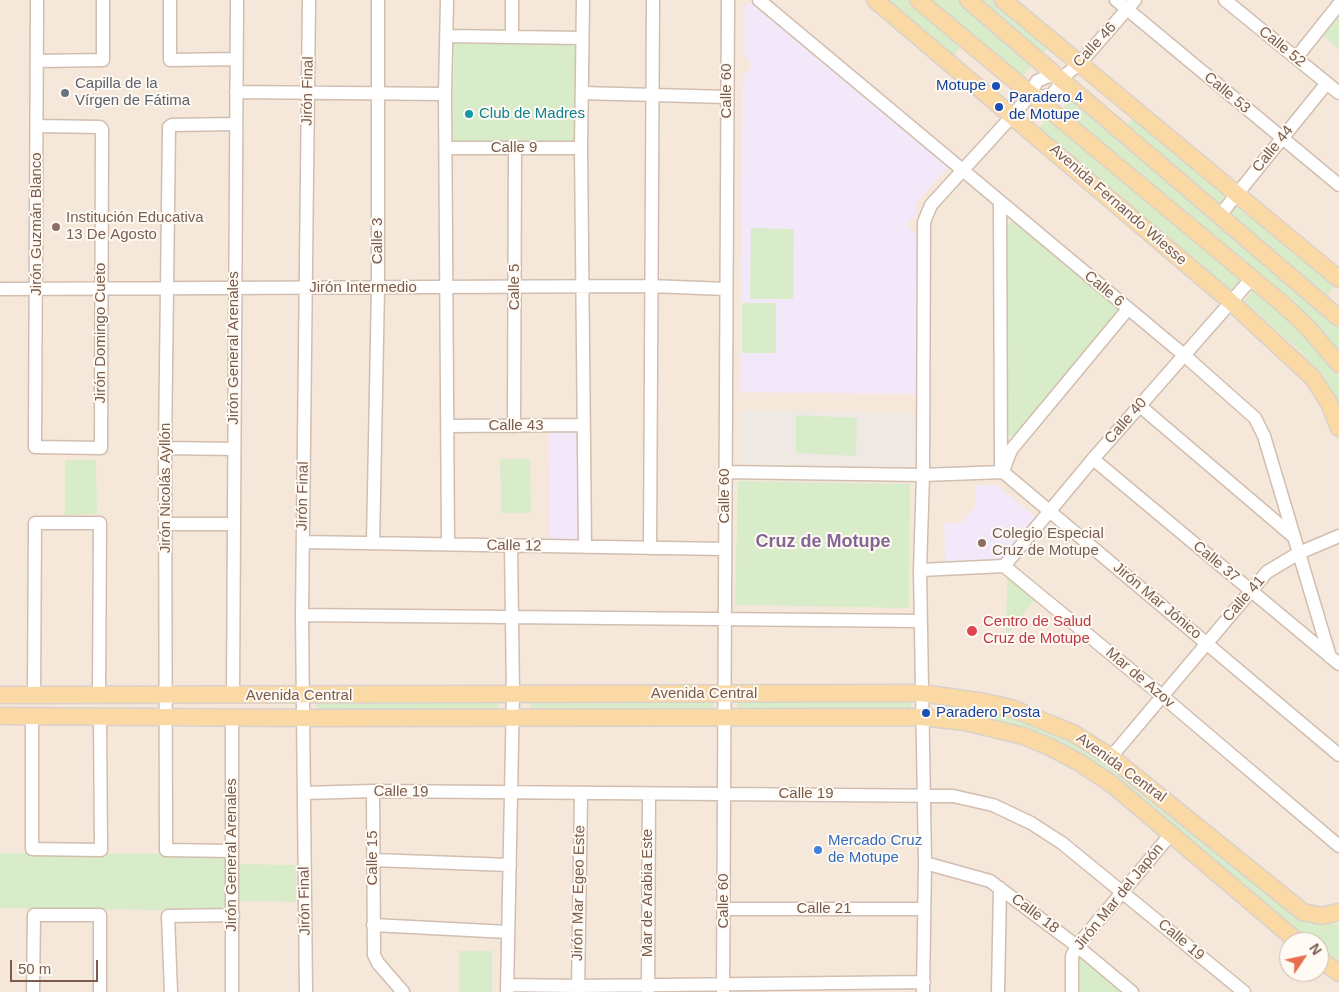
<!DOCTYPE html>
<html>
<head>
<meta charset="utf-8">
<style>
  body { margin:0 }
  #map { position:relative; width:1339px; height:992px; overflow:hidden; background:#fdf6ec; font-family:Helvetica,sans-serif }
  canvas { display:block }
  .north { position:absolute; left:1279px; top:932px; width:50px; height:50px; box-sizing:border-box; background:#fffaf3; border:1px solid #cabbb1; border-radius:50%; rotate:56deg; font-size:14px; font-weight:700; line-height:20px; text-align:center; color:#7a5c4d }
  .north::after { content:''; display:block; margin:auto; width:18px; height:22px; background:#e76f51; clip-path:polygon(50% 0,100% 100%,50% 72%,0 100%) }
  .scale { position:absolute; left:10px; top:960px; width:88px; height:22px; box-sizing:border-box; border:2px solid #7a5c4d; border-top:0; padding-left:6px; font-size:15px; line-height:18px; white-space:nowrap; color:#7a5c4d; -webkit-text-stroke:4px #fffaf3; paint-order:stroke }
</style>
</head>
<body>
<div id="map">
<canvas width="1339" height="992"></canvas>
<div class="north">N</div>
<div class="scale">50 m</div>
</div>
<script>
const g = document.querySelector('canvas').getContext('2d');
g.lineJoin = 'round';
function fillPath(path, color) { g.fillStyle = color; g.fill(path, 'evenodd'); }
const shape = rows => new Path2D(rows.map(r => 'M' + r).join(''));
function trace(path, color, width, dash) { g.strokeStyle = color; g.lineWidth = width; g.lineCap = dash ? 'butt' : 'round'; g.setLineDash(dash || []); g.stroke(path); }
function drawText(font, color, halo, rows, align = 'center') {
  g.font = font + ' Helvetica,sans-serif'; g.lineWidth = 4; g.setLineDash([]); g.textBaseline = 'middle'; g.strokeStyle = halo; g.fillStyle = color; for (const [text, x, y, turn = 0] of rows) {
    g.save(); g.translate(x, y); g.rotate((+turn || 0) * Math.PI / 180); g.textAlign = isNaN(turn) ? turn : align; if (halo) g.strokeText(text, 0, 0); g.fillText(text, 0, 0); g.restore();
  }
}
fillPath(shape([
  [0,0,1339,0,1339,992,0,992],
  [1289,942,1319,942,1319,972,1289,972]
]), '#f5e8da');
fillPath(shape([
  [740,410,914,414,914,467,739,464]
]), '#efe9e4');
fillPath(shape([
  [752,2,949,166,916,203,917,215,909,221,908,228,918,236,916,394,740,392,743,76,751,68,750,62,743,54,744,6],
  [549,433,578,433,579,539,550,540],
  [975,485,996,485,1038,519,1003,564,946,564,944,523,961,523,975,507]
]), '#f3e8fa');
fillPath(shape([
  [885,0,907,0,960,46,954,57],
  [926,0,959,0,1034,63,1020,80],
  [976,0,996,0,1051,45,1041,55],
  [1339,13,1339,49,1321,34],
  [454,41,576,43,576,143,453,141],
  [1073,97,1339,323,1339,355,1061,110],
  [1135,116,1226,194,1218,205,1127,125],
  [1048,118,1241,281,1232,291,1039,128],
  [1236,203,1335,285,1327,296,1229,212],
  [1014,222,1120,310,1016,438,1000,433,1001,226],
  [751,228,794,229,793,299,750,299],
  [1253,290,1315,344,1333,367,1339,377,1339,409,1316,371,1301,352,1244,301],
  [742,303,776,303,776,353,742,353],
  [796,415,857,418,856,456,796,453],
  [500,459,530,459,531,513,501,513],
  [65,460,96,460,97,514,65,515],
  [738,481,910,484,909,608,735,605],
  [1007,576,1034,600,1006,636],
  [737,699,911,699,911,713,737,712],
  [316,700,499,700,498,712,317,710],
  [531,700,714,700,713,713,530,712],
  [935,700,986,706,1094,750,1176,814,1309,924,1339,924,1339,967,1319,951,1319,942,1307,942,1071,754,935,716],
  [0,853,228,854,227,911,0,908],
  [236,864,296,865,296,902,236,901],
  [459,951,492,951,492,992,459,992],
  [1078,955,1123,992,1075,992]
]), '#d8ecc9');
const minor = shape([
  [37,0,35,447,101,448,102,129,100,127,38,126],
  [170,0,170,60,236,59],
  [447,0,445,94,448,544],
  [583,0,581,148,585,547],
  [759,0,1184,355,1255,418,1264,436,1330,657],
  [1116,0,1339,185],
  [1225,0,1339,93],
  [446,36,582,38],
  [512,37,512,0],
  [1296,58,1339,4],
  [38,61,103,60,103,0],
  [236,92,445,94],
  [582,93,727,97],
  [1030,95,1041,97,1051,95,1057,89,1062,78,1080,63,1135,0],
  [446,148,581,148],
  [1000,203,1001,472],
  [1220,215,1327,83],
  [0,289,650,286,726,289],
  [1140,406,1294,537],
  [448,426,583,425],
  [514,426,515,148],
  [165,448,234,449],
  [1093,459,1339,664],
  [1004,468,1011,450,1128,309],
  [725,472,923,475,1003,472,1339,755],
  [166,524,233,524],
  [303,542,725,549],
  [373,543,378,288,378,0],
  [650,548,653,0],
  [1004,566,1093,459,1252,278],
  [920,570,1004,566,1161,695,1339,846],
  [302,615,920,621],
  [34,695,35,523,100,523,99,695],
  [233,696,237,0],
  [32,716,32,849,101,850,100,717],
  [1111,757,1267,572,1299,553,1339,536],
  [373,791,374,955,378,963,403,992],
  [304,793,373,791,953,796,993,805,1031,823,1062,843,1244,992],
  [232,851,166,850,165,448,169,127,172,125,236,124],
  [373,860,510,865],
  [925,863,990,881,1077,946,1132,992],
  [724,909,924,909],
  [373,925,508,932],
  [507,985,578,986,924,982],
  [33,992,34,915,100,915,100,992],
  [171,992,168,916,233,915],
  [232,992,232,718],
  [306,992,302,615,309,0],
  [507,992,513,695,511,545],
  [578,992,581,794],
  [648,992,649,795],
  [723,992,728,0],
  [923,992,925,863,920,570,923,475,924,222,931,205,1013,115,1030,95,1037,81,1051,75,1060,78],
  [998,992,1000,888],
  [1072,992,1072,956,1077,946,1171,834]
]);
const major = shape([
  [875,0,1231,302,1313,378,1329,403,1339,428],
  [918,0,1285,306,1308,328,1339,364],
  [968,0,1339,318],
  [1003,0,1339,279],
  [0,695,921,693,985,702,1011,708,1073,733,1111,757,1303,912,1322,916,1339,912],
  [0,716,303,718,921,717,965,722,1023,736,1050,747,1080,763,1113,785,1298,942],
  [1319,959,1339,973]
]);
trace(minor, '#d1beb0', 15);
trace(major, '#dad1cd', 19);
trace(minor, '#fff', 12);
trace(major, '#fbd9a5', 16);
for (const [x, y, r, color] of [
  [996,86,5,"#1a4fb4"],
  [65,93,5,"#6b7280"],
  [999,107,5,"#1a4fb4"],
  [469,114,5,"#0f9aa8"],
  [56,227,5,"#8d6e63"],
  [982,543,5,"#8d6e63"],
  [972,631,6,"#e0444e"],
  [926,713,5,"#1a4fb4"],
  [818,850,5,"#3f7fe0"]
]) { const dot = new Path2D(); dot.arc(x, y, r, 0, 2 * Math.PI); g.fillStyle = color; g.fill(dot); trace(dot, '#fffaf3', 2); }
drawText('15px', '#7a5c4d', '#fffaf3', [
  ["Calle 46",1095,45,-47],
  ["Calle 52",1282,47,39],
  ["Jirón Final",308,91,-89],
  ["Calle 60",727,91,-90],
  ["Calle 53",1227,93,40],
  ["Calle 9",514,148],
  ["Calle 44",1273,149,-51],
  ["Avenida Fernando Wiesse",1118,205,41],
  ["Jirón Guzmán Blanco",37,224,-90],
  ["Calle 3",378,241,-90],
  ["Calle 5",515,287,-90],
  ["Jirón Intermedio",363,288],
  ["Calle 6",1104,289,40],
  ["Jirón Domingo Cueto",101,333,-90],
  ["Jirón General Arenales",234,348,-90],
  ["Calle 40",1126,421,-49],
  ["Calle 43",516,426],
  ["Jirón Nicolás Ayllón",166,488,-90],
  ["Jirón Final",303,496,-89],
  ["Calle 60",725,496,-90],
  ["Calle 12",514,546,1],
  ["Calle 37",1216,562,40],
  ["Calle 41",1244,599,-49],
  ["Jirón Mar Jónico",1157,601,40],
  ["Mar de Azov",1140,678,40],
  ["Avenida Central",704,694],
  ["Avenida Central",299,696],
  ["Avenida Central",1121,768,36],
  ["Calle 19",401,792,1],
  ["Calle 19",806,794],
  ["Jirón General Arenales",232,855,-90],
  ["Calle 15",373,858,-90],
  ["Jirón Mar Egeo Este",579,893,-89],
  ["Mar de Arabia Este",648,893,-90],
  ["Jirón Mar del Japón",1119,897,-51],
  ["Jirón Final",305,901,-91],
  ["Calle 60",724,901,-90],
  ["Calle 21",824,909],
  ["Calle 18",1035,914,37],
  ["Calle 19",1181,940,40]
]);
drawText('15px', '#5b616d', '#fffaf3', [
  ["Capilla de la",75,84],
  ["Vírgen de Fátima",75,101]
], 'left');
drawText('15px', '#164399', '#fffaf3', [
  ["Motupe",986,86,"right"],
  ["Paradero 4",1009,98],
  ["de Motupe",1009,115],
  ["Paradero Posta",936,713]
], 'left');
drawText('15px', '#0d838f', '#fffaf3', [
  ["Club de Madres",479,114]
], 'left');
drawText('15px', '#785e54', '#fffaf3', [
  ["Institución Educativa",66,218],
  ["13 De Agosto",66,235],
  ["Colegio Especial",992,534],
  ["Cruz de Motupe",992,551]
], 'left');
drawText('15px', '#be3a42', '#fffaf3', [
  ["Centro de Salud",983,622],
  ["Cruz de Motupe",983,639]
], 'left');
drawText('15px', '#366cbe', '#fffaf3', [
  ["Mercado Cruz",828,841],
  ["de Motupe",828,858]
], 'left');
drawText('bold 18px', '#846695', '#fffaf3', [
  ["Cruz de Motupe",823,542]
]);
</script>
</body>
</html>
